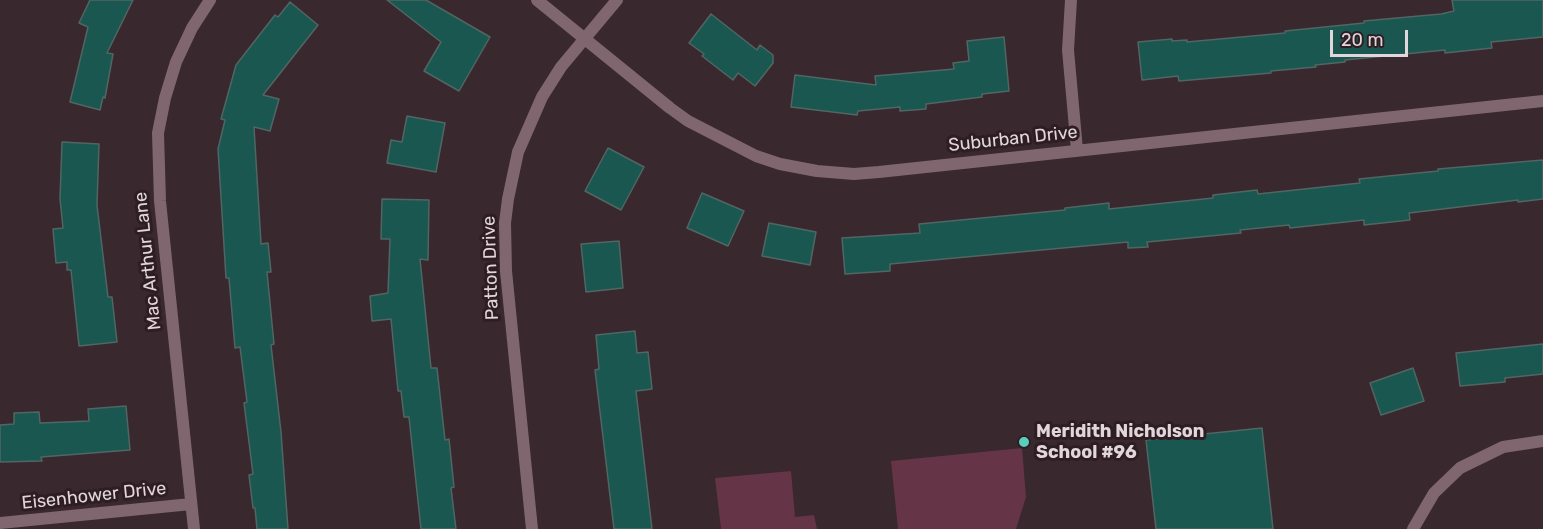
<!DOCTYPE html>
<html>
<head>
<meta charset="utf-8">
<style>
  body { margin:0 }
  #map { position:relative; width:1543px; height:529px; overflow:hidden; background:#39282e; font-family:Rubik,sans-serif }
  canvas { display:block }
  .scale { position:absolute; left:1330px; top:30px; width:78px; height:27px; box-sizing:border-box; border:3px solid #e1d6da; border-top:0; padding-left:8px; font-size:18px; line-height:21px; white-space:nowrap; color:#e1d6da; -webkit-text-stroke:4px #2e1e24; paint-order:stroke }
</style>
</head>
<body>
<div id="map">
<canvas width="1543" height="529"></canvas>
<div class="scale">20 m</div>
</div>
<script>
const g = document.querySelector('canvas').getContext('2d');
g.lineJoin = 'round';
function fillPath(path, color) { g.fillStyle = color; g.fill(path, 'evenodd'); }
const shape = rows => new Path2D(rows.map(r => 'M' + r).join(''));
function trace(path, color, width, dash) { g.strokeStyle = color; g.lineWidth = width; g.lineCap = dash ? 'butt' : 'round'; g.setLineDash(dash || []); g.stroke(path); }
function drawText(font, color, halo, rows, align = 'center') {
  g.font = font + ' Rubik,sans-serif'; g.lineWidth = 6; g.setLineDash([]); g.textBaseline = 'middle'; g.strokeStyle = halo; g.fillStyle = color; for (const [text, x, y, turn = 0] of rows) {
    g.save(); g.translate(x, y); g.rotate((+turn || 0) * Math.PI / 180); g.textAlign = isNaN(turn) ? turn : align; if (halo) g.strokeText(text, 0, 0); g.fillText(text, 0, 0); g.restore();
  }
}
fillPath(shape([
  [1022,448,1026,497,1016,529,898,529,891,461],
  [791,471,795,517,814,515,817,529,721,529,715,478]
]), '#653447');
const building = shape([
  [90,0,133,0,107,53,113,54,105,98,103,97,100,110,70,102,88,27,79,23,90,0],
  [387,0,426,0,490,37,459,91,424,71,441,42,387,0],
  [1452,0,1543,0,1543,37,1491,42,1492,48,1445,53,1445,50,1345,60,1345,62,1315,65,1316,67,1271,71,1271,73,1179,81,1178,76,1142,80,1138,42,1172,39,1172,41,1187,40,1187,42,1285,33,1285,31,1364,23,1364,21,1441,14,1454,11,1452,0],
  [290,2,318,25,263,95,279,99,270,131,254,127,261,244,268,243,271,272,267,272,274,344,271,345,281,432,288,529,257,529,255,508,253,508,249,475,253,474,244,403,247,402,240,347,235,348,229,278,226,278,218,149,225,120,221,119,236,65,275,15,278,17,290,2],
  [711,14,757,50,760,45,773,55,773,63,755,86,738,73,733,80,702,56,704,54,689,43,711,14],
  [1004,37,1009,91,982,94,982,97,926,104,926,109,900,111,900,107,858,111,857,115,791,107,795,75,876,85,875,76,954,69,953,63,969,61,967,41,1004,37],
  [407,116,445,123,436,172,387,163,391,140,402,142,407,116],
  [62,142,99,144,97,205,108,297,112,297,117,342,79,346,71,270,67,270,67,262,56,263,53,229,63,228,60,199,62,142],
  [608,148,644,167,621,210,585,191,608,148],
  [1543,160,1543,199,1518,202,1518,200,1409,213,1410,220,1364,225,1364,220,1290,228,1289,225,1240,230,1241,233,1147,242,1148,247,1128,248,1128,242,890,264,890,271,845,274,842,238,920,233,919,224,1065,210,1065,208,1109,203,1109,209,1213,198,1213,195,1257,190,1258,194,1360,183,1359,179,1438,171,1438,169,1543,160],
  [702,193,744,211,728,246,687,228,702,193],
  [382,199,429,200,428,260,420,259,431,368,437,368,445,440,449,439,454,487,451,488,456,529,421,529,409,417,404,417,401,391,398,391,391,319,372,321,370,296,388,293,390,239,381,239,382,199],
  [769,223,816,232,810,265,762,256,769,223],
  [619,241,623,288,586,292,581,244,619,241],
  [635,331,637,353,648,352,652,389,636,391,652,529,614,529,595,370,599,369,596,335,635,331],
  [1543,344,1543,374,1505,378,1505,382,1460,386,1456,353,1543,344],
  [1413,368,1424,401,1381,415,1370,383,1413,368],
  [126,406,130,450,41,457,42,461,0,462,0,425,14,424,14,413,39,412,40,423,89,421,88,409,126,406],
  [1262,428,1273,529,1156,529,1146,440,1262,428]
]);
fillPath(building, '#1a5750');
trace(building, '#516662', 1.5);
trace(shape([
  [537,0,670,108,688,121,756,156,780,164,817,171,854,174,879,172,1543,101],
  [1071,0,1068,50,1077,150],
  [0,523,191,504],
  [194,529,160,201,158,133,165,98,176,62,192,28,210,0],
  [532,529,506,271,505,223,508,199,518,152,542,97,561,67,617,0],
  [1413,529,1434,493,1460,468,1503,447,1543,441]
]), '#80666f', 12);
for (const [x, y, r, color] of [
  [1024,442,6,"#59cebf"]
]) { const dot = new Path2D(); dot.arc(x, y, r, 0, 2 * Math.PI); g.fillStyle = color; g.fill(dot); trace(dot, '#2e1e24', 2); }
drawText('18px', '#e1d6da', '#2e1e24', [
  ["Suburban Drive",1013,139,-6],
  ["Mac Arthur Lane",148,261,-96],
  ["Patton Drive",491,268,-92],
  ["Eisenhower Drive",94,496,-6]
]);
drawText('bold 18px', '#e1d6da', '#2e1e24', [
  ["Meridith Nicholson",1036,432],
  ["School #96",1036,453]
], 'left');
</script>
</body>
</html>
